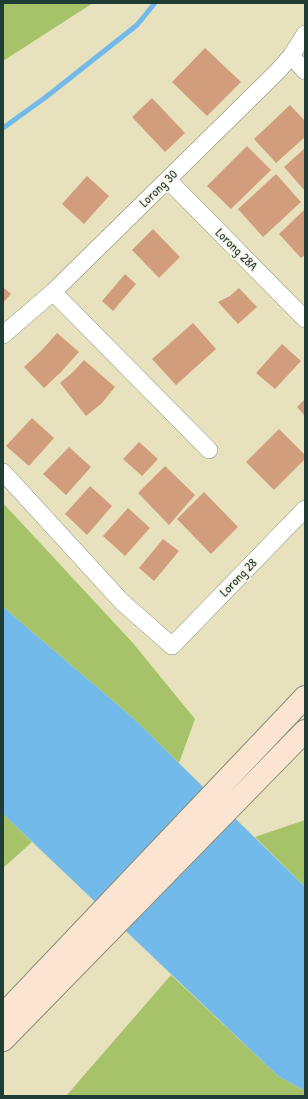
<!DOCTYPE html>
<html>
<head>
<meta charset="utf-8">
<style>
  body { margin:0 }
  #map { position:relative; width:308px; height:1099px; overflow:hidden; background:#e8e1bd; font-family:"Patrick Hand",sans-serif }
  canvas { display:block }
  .frame { position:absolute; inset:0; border:4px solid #1f3d34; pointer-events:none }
</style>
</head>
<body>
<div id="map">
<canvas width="308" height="1099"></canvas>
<div class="frame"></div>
</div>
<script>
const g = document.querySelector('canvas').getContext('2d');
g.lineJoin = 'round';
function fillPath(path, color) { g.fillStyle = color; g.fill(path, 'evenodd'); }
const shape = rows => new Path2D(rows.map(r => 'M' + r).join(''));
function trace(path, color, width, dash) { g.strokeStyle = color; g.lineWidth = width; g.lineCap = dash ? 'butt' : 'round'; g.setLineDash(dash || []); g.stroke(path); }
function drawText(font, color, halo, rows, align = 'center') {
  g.font = font + ' "Patrick Hand",sans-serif'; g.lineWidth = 3.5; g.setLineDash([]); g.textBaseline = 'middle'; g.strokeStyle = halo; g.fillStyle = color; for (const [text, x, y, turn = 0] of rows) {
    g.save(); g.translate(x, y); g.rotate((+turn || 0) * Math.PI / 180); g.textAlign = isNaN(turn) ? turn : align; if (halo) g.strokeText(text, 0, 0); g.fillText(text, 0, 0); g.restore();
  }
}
fillPath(shape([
  [3,3,93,3,3,61],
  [3,503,132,642,195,719,179,763,133,718,3,607],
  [3,814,32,842,3,868],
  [305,820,305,887,255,837],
  [171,975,278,1076,305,1091,305,1096,66,1096]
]), '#a6c36a');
fillPath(shape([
  [3,607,133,718,305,887,305,1091,278,1076,3,814]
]), '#72baea');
trace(shape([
  [3,128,46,97,137,25,155,3]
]), '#72baea', 5);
fillPath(shape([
  [205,48,241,82,207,116,172,82],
  [152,98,185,133,165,152,132,117],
  [290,105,305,121,305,137,276,163,254,139],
  [247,146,271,170,231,209,207,186],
  [305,148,305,191,284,167],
  [276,174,301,202,263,237,238,209],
  [87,176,109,196,84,224,62,204],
  [305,209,305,255,301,258,279,234],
  [153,229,180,257,159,278,132,250],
  [125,274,136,284,113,311,102,301],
  [3,287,11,294,3,303],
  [239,288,257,307,238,324,218,302,230,296],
  [193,323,216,349,176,385,152,359],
  [57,333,79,352,61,372,44,388,24,367,42,350],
  [282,344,301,361,275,389,256,373],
  [84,360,115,387,102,403,86,416,60,383,73,372],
  [305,399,305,416,297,407],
  [32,418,54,438,29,466,6,446],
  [279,429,305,455,305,459,274,490,246,462],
  [139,442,158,459,142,476,123,459],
  [69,447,91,467,66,495,43,474],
  [165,466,195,495,169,525,138,493],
  [90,486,112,506,87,535,65,514],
  [204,492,238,527,211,554,177,519],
  [128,508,150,528,125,556,103,536],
  [163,539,179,551,154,581,139,568]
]), '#d19d7c');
const minor = shape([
  [291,56,305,71],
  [168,180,305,319],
  [53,292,209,450],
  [3,335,53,292,277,72,291,56,305,34],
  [3,472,122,602,172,646,305,509]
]);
const secondary = shape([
  [3,1015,305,697],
  [3,1040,305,731]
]);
trace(minor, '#848f78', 18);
trace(secondary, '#848f78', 24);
trace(minor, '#fff', 17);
trace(secondary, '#fce5d0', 22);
drawText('13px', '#1f3d34', '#f7f3e8', [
  ["Lorong 30",159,189,-44],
  ["Lorong 28A",236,250,45],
  ["Lorong 28",239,578,-46]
]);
</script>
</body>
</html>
